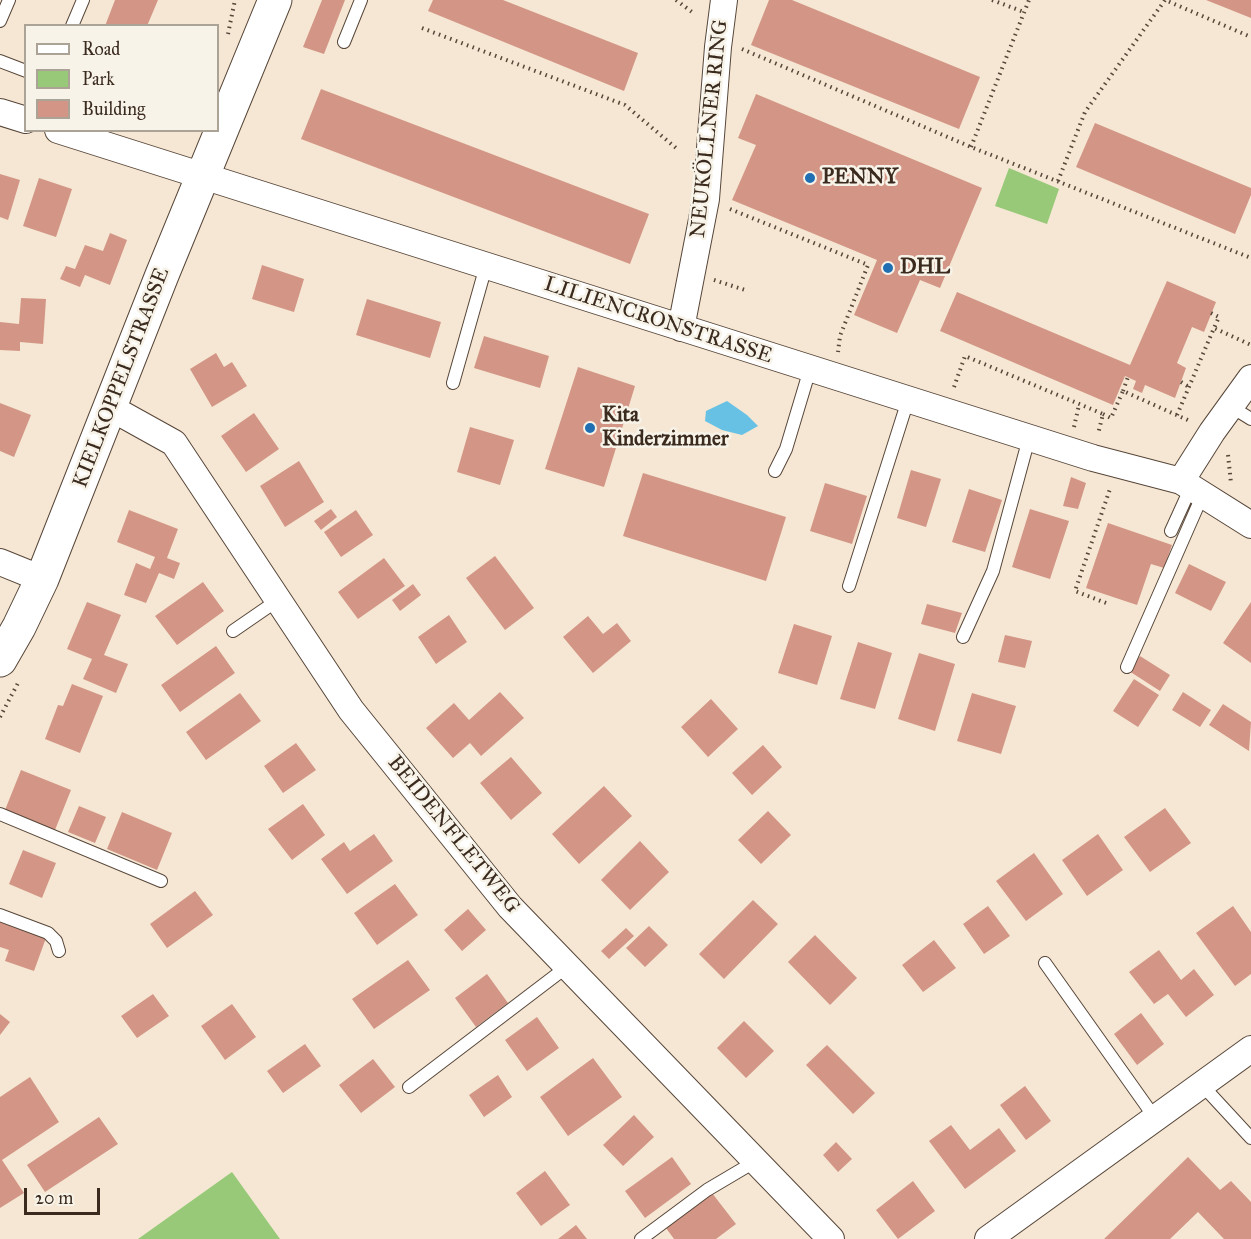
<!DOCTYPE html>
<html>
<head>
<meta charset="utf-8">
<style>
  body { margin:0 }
  #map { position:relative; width:1251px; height:1239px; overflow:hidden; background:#f5e7d3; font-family:"IM FELL Great Primer",serif }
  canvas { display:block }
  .legend { position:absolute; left:24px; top:24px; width:195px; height:108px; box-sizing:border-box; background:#f7f3e8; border:2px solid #aca397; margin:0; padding:8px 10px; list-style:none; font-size:18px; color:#3b2a1e }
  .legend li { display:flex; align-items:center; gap:12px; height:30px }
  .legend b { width:30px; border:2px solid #aca397 }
  .scale { position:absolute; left:24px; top:1188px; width:76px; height:27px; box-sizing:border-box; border:3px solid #3b2a1e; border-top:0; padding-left:8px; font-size:18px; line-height:21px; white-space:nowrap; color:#3b2a1e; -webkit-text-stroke:4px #f7f3e8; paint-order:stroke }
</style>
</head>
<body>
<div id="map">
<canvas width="1251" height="1239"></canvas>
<ul class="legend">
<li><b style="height:8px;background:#fff"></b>Road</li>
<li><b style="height:16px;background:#97c978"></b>Park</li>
<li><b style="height:16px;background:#d39686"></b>Building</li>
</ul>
<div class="scale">20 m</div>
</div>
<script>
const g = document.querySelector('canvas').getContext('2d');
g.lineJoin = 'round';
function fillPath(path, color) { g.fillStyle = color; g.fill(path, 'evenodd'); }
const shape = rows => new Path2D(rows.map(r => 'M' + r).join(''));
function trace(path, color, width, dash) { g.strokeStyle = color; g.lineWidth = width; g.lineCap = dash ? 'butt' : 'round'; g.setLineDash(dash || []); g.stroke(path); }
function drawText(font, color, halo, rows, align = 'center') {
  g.font = font + ' "IM FELL Great Primer",serif'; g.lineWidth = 5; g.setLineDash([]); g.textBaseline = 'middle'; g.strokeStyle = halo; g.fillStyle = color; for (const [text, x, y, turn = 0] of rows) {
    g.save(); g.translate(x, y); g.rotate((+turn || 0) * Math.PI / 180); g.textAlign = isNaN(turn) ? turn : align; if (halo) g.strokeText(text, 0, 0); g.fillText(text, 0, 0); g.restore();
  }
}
fillPath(shape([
  [1009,168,1059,189,1047,224,995,206],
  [232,1172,280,1239,138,1239]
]), '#97c978');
fillPath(shape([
  [727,401,747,415,758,426,742,435,722,430,705,421,706,411]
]), '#67c1e5');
fillPath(shape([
  [115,0,158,0,147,26,105,26],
  [322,0,345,0,324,54,303,47],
  [433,0,503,0,638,53,624,91,428,11],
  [769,0,792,0,980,77,959,129,751,45],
  [1206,0,1251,0,1251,18],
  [321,89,649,214,630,264,301,139],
  [756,94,982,188,940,288,920,280,897,333,854,315,877,260,732,200,756,145,738,138],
  [1095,123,1251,188,1251,195,1235,234,1076,167],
  [0,174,20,180,8,220,0,217],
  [39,178,72,189,56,237,23,226],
  [110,233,127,240,110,285,85,275,80,287,60,279,66,266,75,269,85,245,103,251],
  [262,265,304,279,294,312,252,299],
  [1167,281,1216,302,1204,332,1192,327,1177,363,1186,368,1175,398,1145,385,1142,393,1133,389,1136,381,1125,376,1113,405,940,331,957,292,1130,365],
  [21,298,46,299,43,344,20,342,20,351,0,350,0,322,19,324],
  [367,299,441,322,430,358,356,335],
  [484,336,549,356,540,388,474,368],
  [216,353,224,367,232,362,247,386,212,407,190,369],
  [578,367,635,386,604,487,545,469],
  [0,403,31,415,14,457,0,451],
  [254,413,279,449,246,472,221,436],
  [470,427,514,440,500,485,457,472],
  [299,461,324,502,285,527,260,486],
  [911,470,941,479,926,527,897,518],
  [643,473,786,517,766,581,623,536],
  [1071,477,1086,483,1078,509,1063,506],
  [825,483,867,496,852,544,810,531],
  [969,489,1002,500,985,552,952,542],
  [331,509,337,517,321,530,314,521],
  [1030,509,1069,521,1050,579,1012,567],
  [129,510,178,529,167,558,180,563,174,579,159,573,146,603,124,595,136,563,150,569,155,557,117,542],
  [356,510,373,535,341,557,324,532],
  [1108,523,1172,545,1164,568,1151,564,1137,605,1086,588],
  [495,556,534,608,505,630,466,578],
  [384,558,405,586,358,619,338,592],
  [1189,564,1226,582,1211,611,1175,593],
  [203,582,224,611,177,645,155,616],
  [413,584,421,595,400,611,392,600],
  [87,602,121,615,104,655,128,664,116,693,83,679,92,659,67,649],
  [1251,602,1251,663,1223,643],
  [927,604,962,613,955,633,921,624],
  [449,615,467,642,436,664,418,637],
  [588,616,603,634,617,623,631,641,593,673,563,637],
  [794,624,832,636,817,685,778,673],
  [1005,635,1032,641,1025,668,998,662],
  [858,642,892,653,875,709,840,699],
  [216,646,235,673,180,712,161,685],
  [919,653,955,664,935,731,898,719],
  [1140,656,1170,675,1160,691,1129,671],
  [1134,679,1159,695,1138,727,1113,711],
  [72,684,103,696,80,753,45,739,58,705,63,706],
  [500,692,524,718,481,756,470,743,453,758,426,728,454,703,469,720],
  [1183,692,1211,710,1200,727,1172,710],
  [240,693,261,721,206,760,186,732],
  [972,693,1016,706,1001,754,957,741],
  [711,699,738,729,708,757,681,727],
  [1223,704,1251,722,1249,751,1209,725],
  [296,743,316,770,283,793,264,766],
  [763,745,782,767,752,795,732,773],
  [511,757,542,793,511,820,480,783],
  [21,770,71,790,55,830,5,810],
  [604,786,632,816,579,864,552,834],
  [303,804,325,835,292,860,268,829],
  [79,806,106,817,95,843,68,832],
  [1165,808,1191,843,1150,872,1124,837],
  [768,811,791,835,761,864,738,840],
  [122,812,172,833,157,870,107,849],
  [374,834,393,861,347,894,321,859,344,842,350,851],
  [1098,834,1123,870,1087,896,1062,860],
  [640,841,669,872,630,910,601,880],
  [23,850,56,863,42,898,9,884],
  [1034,853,1063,894,1026,921,996,881],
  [395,884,418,915,377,945,354,913],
  [195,891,213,915,167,948,150,924],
  [753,900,778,924,724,979,699,954],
  [988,906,1010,936,984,954,963,924],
  [1233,906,1251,932,1251,974,1235,986,1196,933],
  [468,909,486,930,462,951,444,930],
  [0,922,46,938,34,971,5,961,9,950,0,947],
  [649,926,668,945,645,967,626,948],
  [626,928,634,936,609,959,601,951],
  [815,935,857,978,830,1005,788,962],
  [934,940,956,968,923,992,902,965],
  [1159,950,1181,980,1194,969,1214,995,1186,1017,1168,994,1154,1004,1129,972],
  [408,960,430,990,374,1029,352,999],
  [487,974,508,1003,476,1027,455,998],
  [153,994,169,1016,137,1038,121,1016],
  [232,1004,256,1037,225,1060,201,1026],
  [1141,1013,1164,1044,1137,1065,1114,1034],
  [0,1014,10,1022,0,1035],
  [537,1017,559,1048,527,1071,505,1040],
  [744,1021,774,1051,746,1078,717,1048],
  [305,1044,321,1066,283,1093,267,1071],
  [827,1045,875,1093,853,1114,806,1065],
  [593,1058,622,1097,568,1136,540,1097],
  [373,1059,395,1087,361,1113,339,1085],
  [498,1075,512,1097,484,1117,469,1095],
  [30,1077,59,1122,2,1160,24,1193,0,1208,0,1097],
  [1025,1086,1051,1121,1026,1140,1000,1105],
  [634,1115,654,1137,623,1166,603,1145],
  [99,1117,118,1144,45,1192,27,1165],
  [951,1125,970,1150,999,1128,1016,1151,965,1189,929,1141],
  [836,1142,852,1159,838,1172,823,1155],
  [672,1157,691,1184,645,1218,625,1191],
  [1188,1157,1220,1190,1231,1181,1251,1202,1251,1239,1224,1239,1198,1212,1170,1239,1104,1239],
  [545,1171,570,1205,541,1226,516,1193],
  [913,1181,935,1211,898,1239,876,1210],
  [712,1193,736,1224,716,1239,674,1239,666,1228],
  [576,1225,587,1239,558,1239]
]), '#d39686');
const lane = shape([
  [0,21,9,0],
  [72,26,83,0],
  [344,42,361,0],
  [0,61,26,71],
  [453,383,486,266],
  [1230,406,1251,419],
  [775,471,786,449,810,369],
  [1171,531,1191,487],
  [849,586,908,400],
  [233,631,278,600],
  [963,637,993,571,1029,438],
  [1127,667,1203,494],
  [0,814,161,881],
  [0,915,48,933,56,941,59,951],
  [1045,963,1155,1118],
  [1202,1085,1251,1138],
  [409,1087,568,966],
  [641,1239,707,1190,756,1161]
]);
const street = shape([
  [0,112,26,120],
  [58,130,1093,458,1181,481,1251,525],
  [681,328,706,199,718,47,724,0],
  [111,408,174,443,351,710,510,907,831,1239],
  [1181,481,1212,432,1251,378],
  [0,562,42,579],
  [988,1239,1251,1049]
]);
const secondary = shape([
  [0,660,19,627,42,579,162,275,275,0]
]);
trace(lane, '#574639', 14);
trace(street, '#574639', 28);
trace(secondary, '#574639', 35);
trace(shape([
  [676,0,692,12],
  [992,0,1024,12],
  [422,28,625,105,676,148],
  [228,34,235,0],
  [742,49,971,147,1251,258],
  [971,147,1029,0],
  [1058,181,1085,112,1165,0,1251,37],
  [730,209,868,265,840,336,838,352],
  [714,280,745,290],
  [1211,313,1219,317,1214,328],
  [1181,382,1189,387],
  [954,387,965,356,1103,414,1098,434],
  [1123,391,1128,377],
  [1103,414,1111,418,1123,391,1190,421],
  [1177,415,1214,328,1251,345],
  [1074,427,1079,405],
  [1228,455,1231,483],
  [1106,603,1075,591,1110,489],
  [0,717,18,683]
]), '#574639', 4, [1.5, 4.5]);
trace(lane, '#fff', 12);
trace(street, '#fff', 26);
trace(secondary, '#fff', 33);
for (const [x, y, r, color] of [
  [810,178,6,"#1f6fb2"],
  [888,268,6,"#1f6fb2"],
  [590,428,6,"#1f6fb2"]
]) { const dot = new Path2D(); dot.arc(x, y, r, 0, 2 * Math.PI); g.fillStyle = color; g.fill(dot); trace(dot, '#f7f3e8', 2); }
drawText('21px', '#3b2a1e', '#f7f3e8', [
  ["NEUKÖLLNER RING",710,129,-84],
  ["LILIENCRONSTRASSE",658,321,18],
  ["KIELKOPPELSTRASSE",122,378,-69],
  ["BEIDENFLETWEG",453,835,51]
]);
drawText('bold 21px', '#3b2a1e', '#f7f3e8', [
  ["PENNY",822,178],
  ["DHL",900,268],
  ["Kita",602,416],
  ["Kinderzimmer",602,440]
], 'left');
</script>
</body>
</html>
